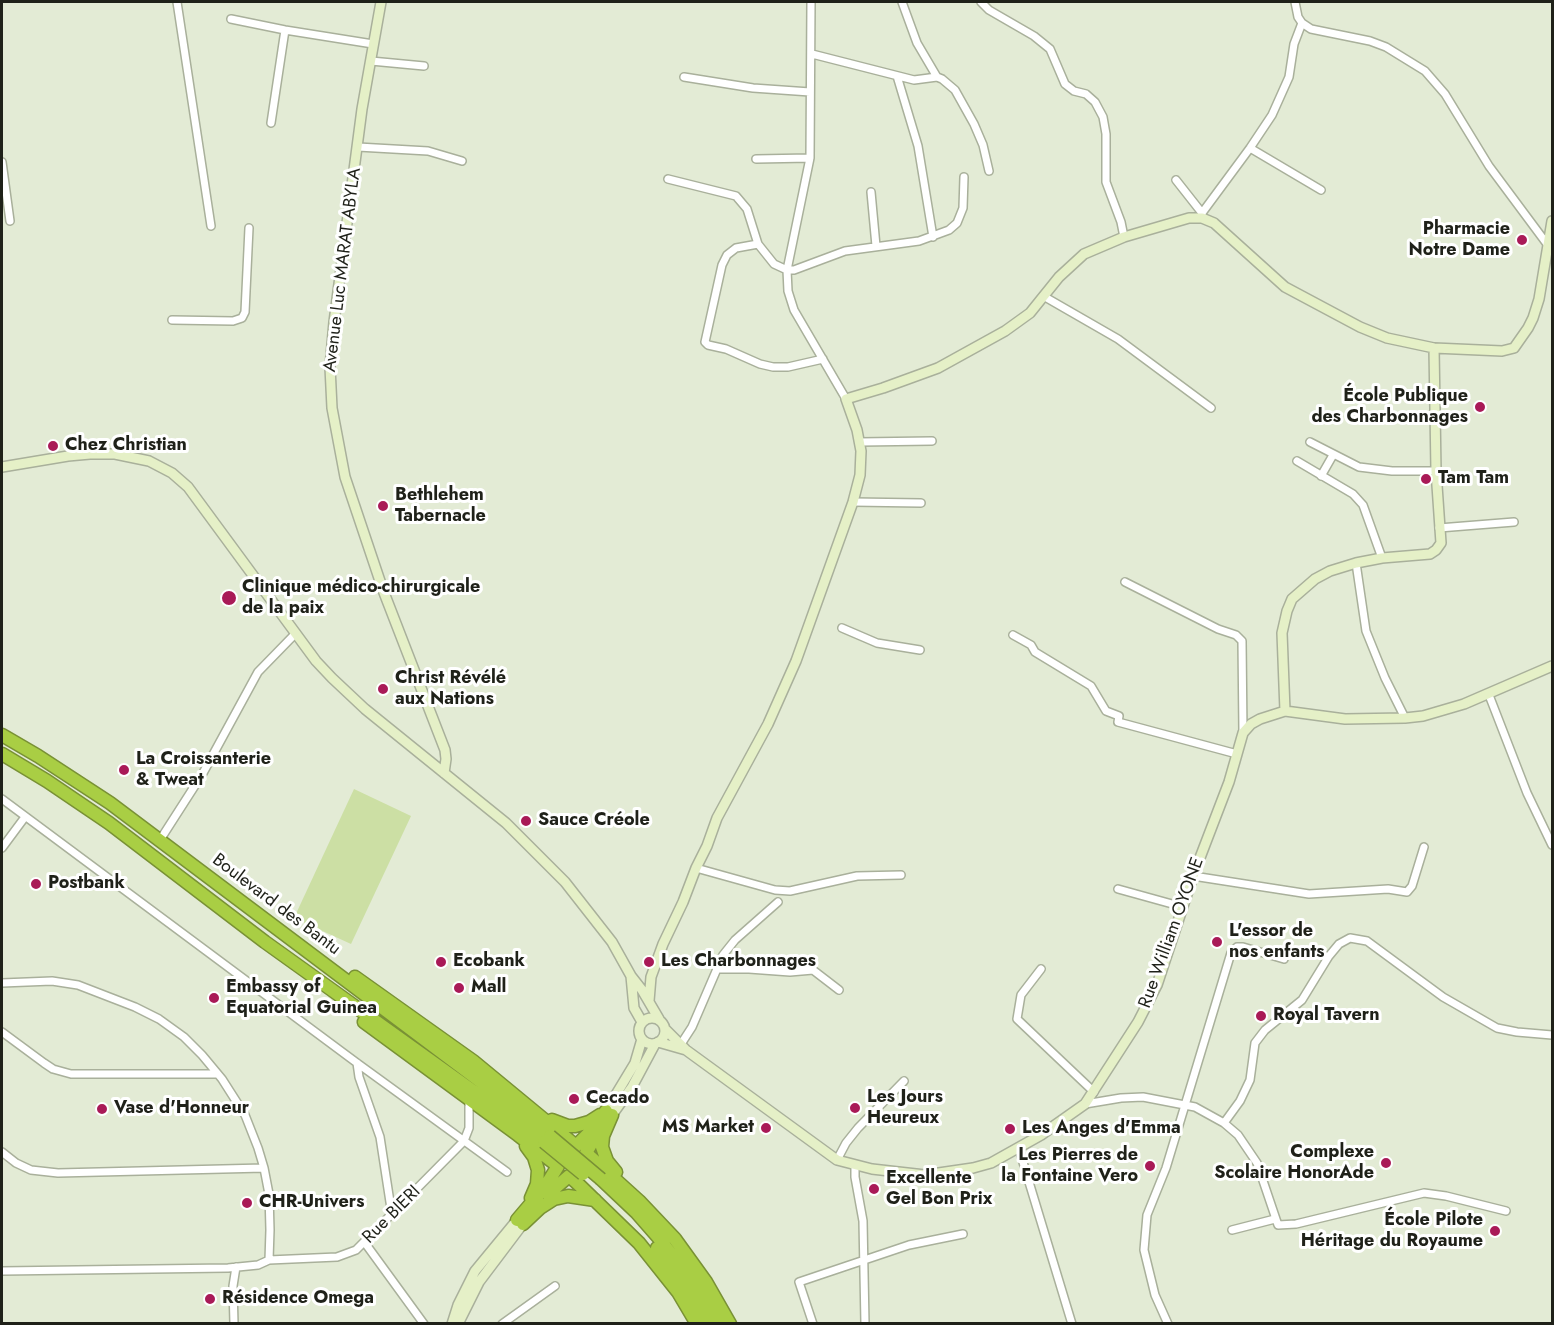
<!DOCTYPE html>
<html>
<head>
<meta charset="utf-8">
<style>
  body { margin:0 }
  #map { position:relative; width:1554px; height:1325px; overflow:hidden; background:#e3ebd5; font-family:Jost,sans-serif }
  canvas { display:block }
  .frame { position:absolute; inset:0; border:3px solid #1f2119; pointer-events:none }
</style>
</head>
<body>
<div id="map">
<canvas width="1554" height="1325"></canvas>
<div class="frame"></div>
</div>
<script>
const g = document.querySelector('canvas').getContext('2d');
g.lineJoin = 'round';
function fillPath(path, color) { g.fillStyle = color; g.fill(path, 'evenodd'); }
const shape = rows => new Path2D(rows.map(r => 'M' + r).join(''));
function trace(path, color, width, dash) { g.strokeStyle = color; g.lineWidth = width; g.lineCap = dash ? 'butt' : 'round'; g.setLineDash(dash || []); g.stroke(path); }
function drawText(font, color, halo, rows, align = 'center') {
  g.font = font + ' Jost,sans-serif'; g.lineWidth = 6; g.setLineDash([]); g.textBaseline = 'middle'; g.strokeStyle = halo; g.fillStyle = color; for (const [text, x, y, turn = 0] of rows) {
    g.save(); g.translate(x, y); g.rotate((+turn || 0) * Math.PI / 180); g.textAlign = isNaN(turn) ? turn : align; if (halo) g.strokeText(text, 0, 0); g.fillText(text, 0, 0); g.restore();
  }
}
fillPath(shape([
  [354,789,411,816,351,944,294,918]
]), '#ccdfa4');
const street = shape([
  [177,2,211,226],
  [811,2,810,158,787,270,788,291,794,310,846,399],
  [902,2,917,43,937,77],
  [981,2,989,10,1034,36,1050,49,1065,84,1074,91,1086,94,1095,102,1103,117,1106,134,1106,182,1121,222,1124,237],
  [1295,2,1298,17,1302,23],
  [231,19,285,30,373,44],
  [1302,23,1311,29,1370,41,1386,47,1425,71,1445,94,1489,166,1547,244],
  [812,54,914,80,937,77,942,79,955,90,974,124,983,145,989,171],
  [371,61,424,66],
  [897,76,918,146,933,237],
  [684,77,753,88,810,92],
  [271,123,285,30],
  [358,147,428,151,462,161],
  [1250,148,1321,190],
  [756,159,810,158],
  [2,162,10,221],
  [668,179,736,196,747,209,758,244,774,264,787,270,794,270,845,251,919,241,949,230,957,223,963,208,964,177],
  [1176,180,1202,213],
  [871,192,876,246],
  [1202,218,1202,213,1250,148,1272,115,1289,77,1294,44,1302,23],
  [758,244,736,248,727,255,722,265,705,342,708,345,726,349,760,364,773,367,788,367,823,359],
  [1045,297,1118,339,1211,408],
  [172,320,233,321,242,318,245,312,249,228],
  [860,442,932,441],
  [1310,442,1359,467,1392,471,1436,471],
  [1297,461,1353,494,1363,505,1382,558],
  [1321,476,1333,455],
  [853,502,921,503],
  [1439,528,1514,522],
  [1356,563,1366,631,1385,678,1405,718],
  [1125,582,1218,629,1236,635,1242,641,1243,733],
  [842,628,877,643,920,650],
  [1013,635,1031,645,1035,652,1091,686,1106,711,1119,716,1118,722,1237,754],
  [1489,695,1527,793,1552,845],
  [2,799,357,1063,507,1172],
  [160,840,203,773,258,672,296,633],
  [2,848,25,817],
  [696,868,775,890,790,891,857,876,901,875],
  [1193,876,1309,894,1388,889,1407,892,1412,886,1424,847],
  [1118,889,1183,907],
  [718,969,749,969,790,972,813,970,839,990],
  [1041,969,1021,995,1017,1019,1094,1092],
  [2,983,52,981,78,985,135,1007,159,1019,184,1037,202,1055,222,1079,245,1115,258,1148,264,1168,269,1194,270,1230,269,1260,258,1265,228,1268,2,1271],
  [2,1032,44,1063,53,1069,71,1074,217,1074],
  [681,1044,692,1027,723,955,735,940,778,902],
  [357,1063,359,1077,380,1137,392,1215],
  [1085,1104,1121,1098,1143,1097,1195,1107,1224,1123,1238,1135,1257,1163,1278,1225,1296,1224,1424,1193,1446,1196,1506,1211],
  [1224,1123,1240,1101,1250,1080,1255,1043,1265,1030,1302,1000,1329,956,1339,944,1350,938,1367,941,1443,997,1497,1028,1517,1032,1552,1035],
  [1019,1149,1072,1324],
  [2,1152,16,1163,31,1170,58,1173,264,1168],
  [837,1160,846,1143,858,1128,904,1081],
  [855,1166,855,1177,863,1221,865,1324],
  [1232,1230,1275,1219],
  [365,1243,424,1324],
  [269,1260,337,1257,356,1250,464,1141,469,1128,469,1100],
  [234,1324,233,1286,236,1267],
  [502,1324,555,1286],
  [813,1324,799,1282,909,1245,963,1234],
  [1168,1324,1155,1295,1144,1250,1147,1215,1166,1168,1231,953,1237,947,1243,947,1284,959]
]);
const secondary = shape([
  [381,2,362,109,334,322,330,367,332,408,345,477,383,590,445,750,446,759,444,773],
  [2,467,68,456,90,454,115,454,149,461,172,473,188,487,316,661,332,678,365,709,506,823,565,882,612,942,631,976,642,990,659,1019],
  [1285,711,1282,633,1287,611,1292,599,1315,579,1330,571,1356,563,1382,558,1430,554,1436,550,1441,543,1436,471,1434,348],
  [631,976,634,1008,642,1022],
  [649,1001,651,977,663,944,683,902,696,868,707,846,717,818,768,724,796,661,853,502,860,475,861,451,857,430,846,399,883,388,938,368,1005,331,1030,313,1059,277,1084,254,1124,237,1189,218,1202,218,1214,223,1285,287,1360,327,1387,338,1434,348,1502,351,1514,348,1528,328,1533,318,1539,299,1552,221],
  '639 1031a13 13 0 1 1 26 0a13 13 0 1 1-26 0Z',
  [666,1030,686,1050,837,1160,872,1169,925,1175,973,1168,991,1163,1041,1135,1085,1104,1138,1022,1157,985,1193,876,1229,782,1243,733,1251,724,1260,719,1285,711,1345,719,1405,718,1423,716,1464,704,1552,666],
  [658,1042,686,1050],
  [606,1111,635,1063,642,1039],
  [612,1115,632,1087,655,1044],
  [452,1324,458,1305,475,1271,517,1220],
  [458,1324,479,1282,522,1225]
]);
const highway = shape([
  [2,735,38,756,110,803,505,1100,550,1136],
  [2,754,47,781,109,823,265,942,544,1142],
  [355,977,473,1061,576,1146,589,1133,606,1111],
  [364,1022,518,1135,558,1166,545,1187,517,1220],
  [612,1115,603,1136,602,1147,607,1161,616,1172],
  [552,1120,568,1126,575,1126,589,1122,600,1115],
  [598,1132,586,1153,639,1201,675,1239,706,1282,730,1324],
  [526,1146,534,1157,538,1170,537,1184,531,1198],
  [601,1179,637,1213,658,1237,700,1292,718,1324],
  [548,1194,569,1176,576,1182,639,1243,678,1292,697,1324],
  [523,1224,540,1208,554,1199,568,1196,595,1200],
  [657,1248,682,1281,707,1324]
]);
trace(street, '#a9b09b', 10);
trace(secondary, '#a9b09b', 12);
trace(highway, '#799135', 15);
trace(street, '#fff', 7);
trace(secondary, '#e5f0c7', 9);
trace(highway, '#a9ce44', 12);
const highwayBridge = shape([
  [550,1136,601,1179],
  [544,1142,583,1174]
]);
trace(highwayBridge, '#799135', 15, []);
trace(highwayBridge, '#a9ce44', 12);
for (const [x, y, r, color] of [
  [1522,240,6,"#a91a57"],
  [1480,407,6,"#a91a57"],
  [53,446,6,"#a91a57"],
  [1426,479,6,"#a91a57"],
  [383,506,6,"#a91a57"],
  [229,598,8,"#a91a57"],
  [383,689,6,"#a91a57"],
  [124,770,6,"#a91a57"],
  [526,821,6,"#a91a57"],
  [36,884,6,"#a91a57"],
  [1217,942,6,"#a91a57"],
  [441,962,6,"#a91a57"],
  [649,962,6,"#a91a57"],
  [459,988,6,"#a91a57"],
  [214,998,6,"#a91a57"],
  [1261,1016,6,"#a91a57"],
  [574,1099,6,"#a91a57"],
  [855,1108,6,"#a91a57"],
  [102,1109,6,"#a91a57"],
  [766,1128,6,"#a91a57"],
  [1010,1129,6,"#a91a57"],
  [1386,1163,6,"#a91a57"],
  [1150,1166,6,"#a91a57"],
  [874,1189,6,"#a91a57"],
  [247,1203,6,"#a91a57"],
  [1495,1231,6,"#a91a57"],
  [210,1299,6,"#a91a57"]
]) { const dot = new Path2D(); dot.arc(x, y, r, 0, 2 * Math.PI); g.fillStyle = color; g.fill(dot); trace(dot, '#fff', 2); }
drawText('bold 18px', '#1f2119', '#fff', [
  ["Pharmacie",1510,230,"right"],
  ["Notre Dame",1510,251,"right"],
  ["École Publique",1468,397,"right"],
  ["des Charbonnages",1468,418,"right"],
  ["Chez Christian",65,446],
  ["Tam Tam",1438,479],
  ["Bethlehem",395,496],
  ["Tabernacle",395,517],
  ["Clinique médico-chirurgicale",242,588],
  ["de la paix",242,609],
  ["Christ Révélé",395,679],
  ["aux Nations",395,700],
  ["La Croissanterie",136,760],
  ["& Tweat",136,781],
  ["Sauce Créole",538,821],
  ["Postbank",48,884],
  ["L'essor de",1229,932],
  ["nos enfants",1229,953],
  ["Ecobank",453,962],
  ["Les Charbonnages",661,962],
  ["Embassy of",226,988],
  ["Equatorial Guinea",226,1009],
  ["Mall",471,988],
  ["Royal Tavern",1273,1016],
  ["Les Jours",867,1098],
  ["Heureux",867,1119],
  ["Cecado",586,1099],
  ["Vase d'Honneur",114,1109],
  ["MS Market",754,1128,"right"],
  ["Les Anges d'Emma",1022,1129],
  ["Complexe",1374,1153,"right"],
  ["Scolaire HonorAde",1374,1174,"right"],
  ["Les Pierres de",1138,1156,"right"],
  ["la Fontaine Vero",1138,1177,"right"],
  ["Excellente",886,1179],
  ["Gel Bon Prix",886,1200],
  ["CHR-Univers",259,1203],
  ["École Pilote",1483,1221,"right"],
  ["Héritage du Royaume",1483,1242,"right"],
  ["Résidence Omega",222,1299]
], 'left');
drawText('18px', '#1f2119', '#fff', [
  ["Avenue Luc MARAT ABYLA",343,270,-83],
  ["Boulevard des Bantu",276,905,37],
  ["Rue William OYONE",1172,933,-70],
  ["Rue BIERI",392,1215,-45]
]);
</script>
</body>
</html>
